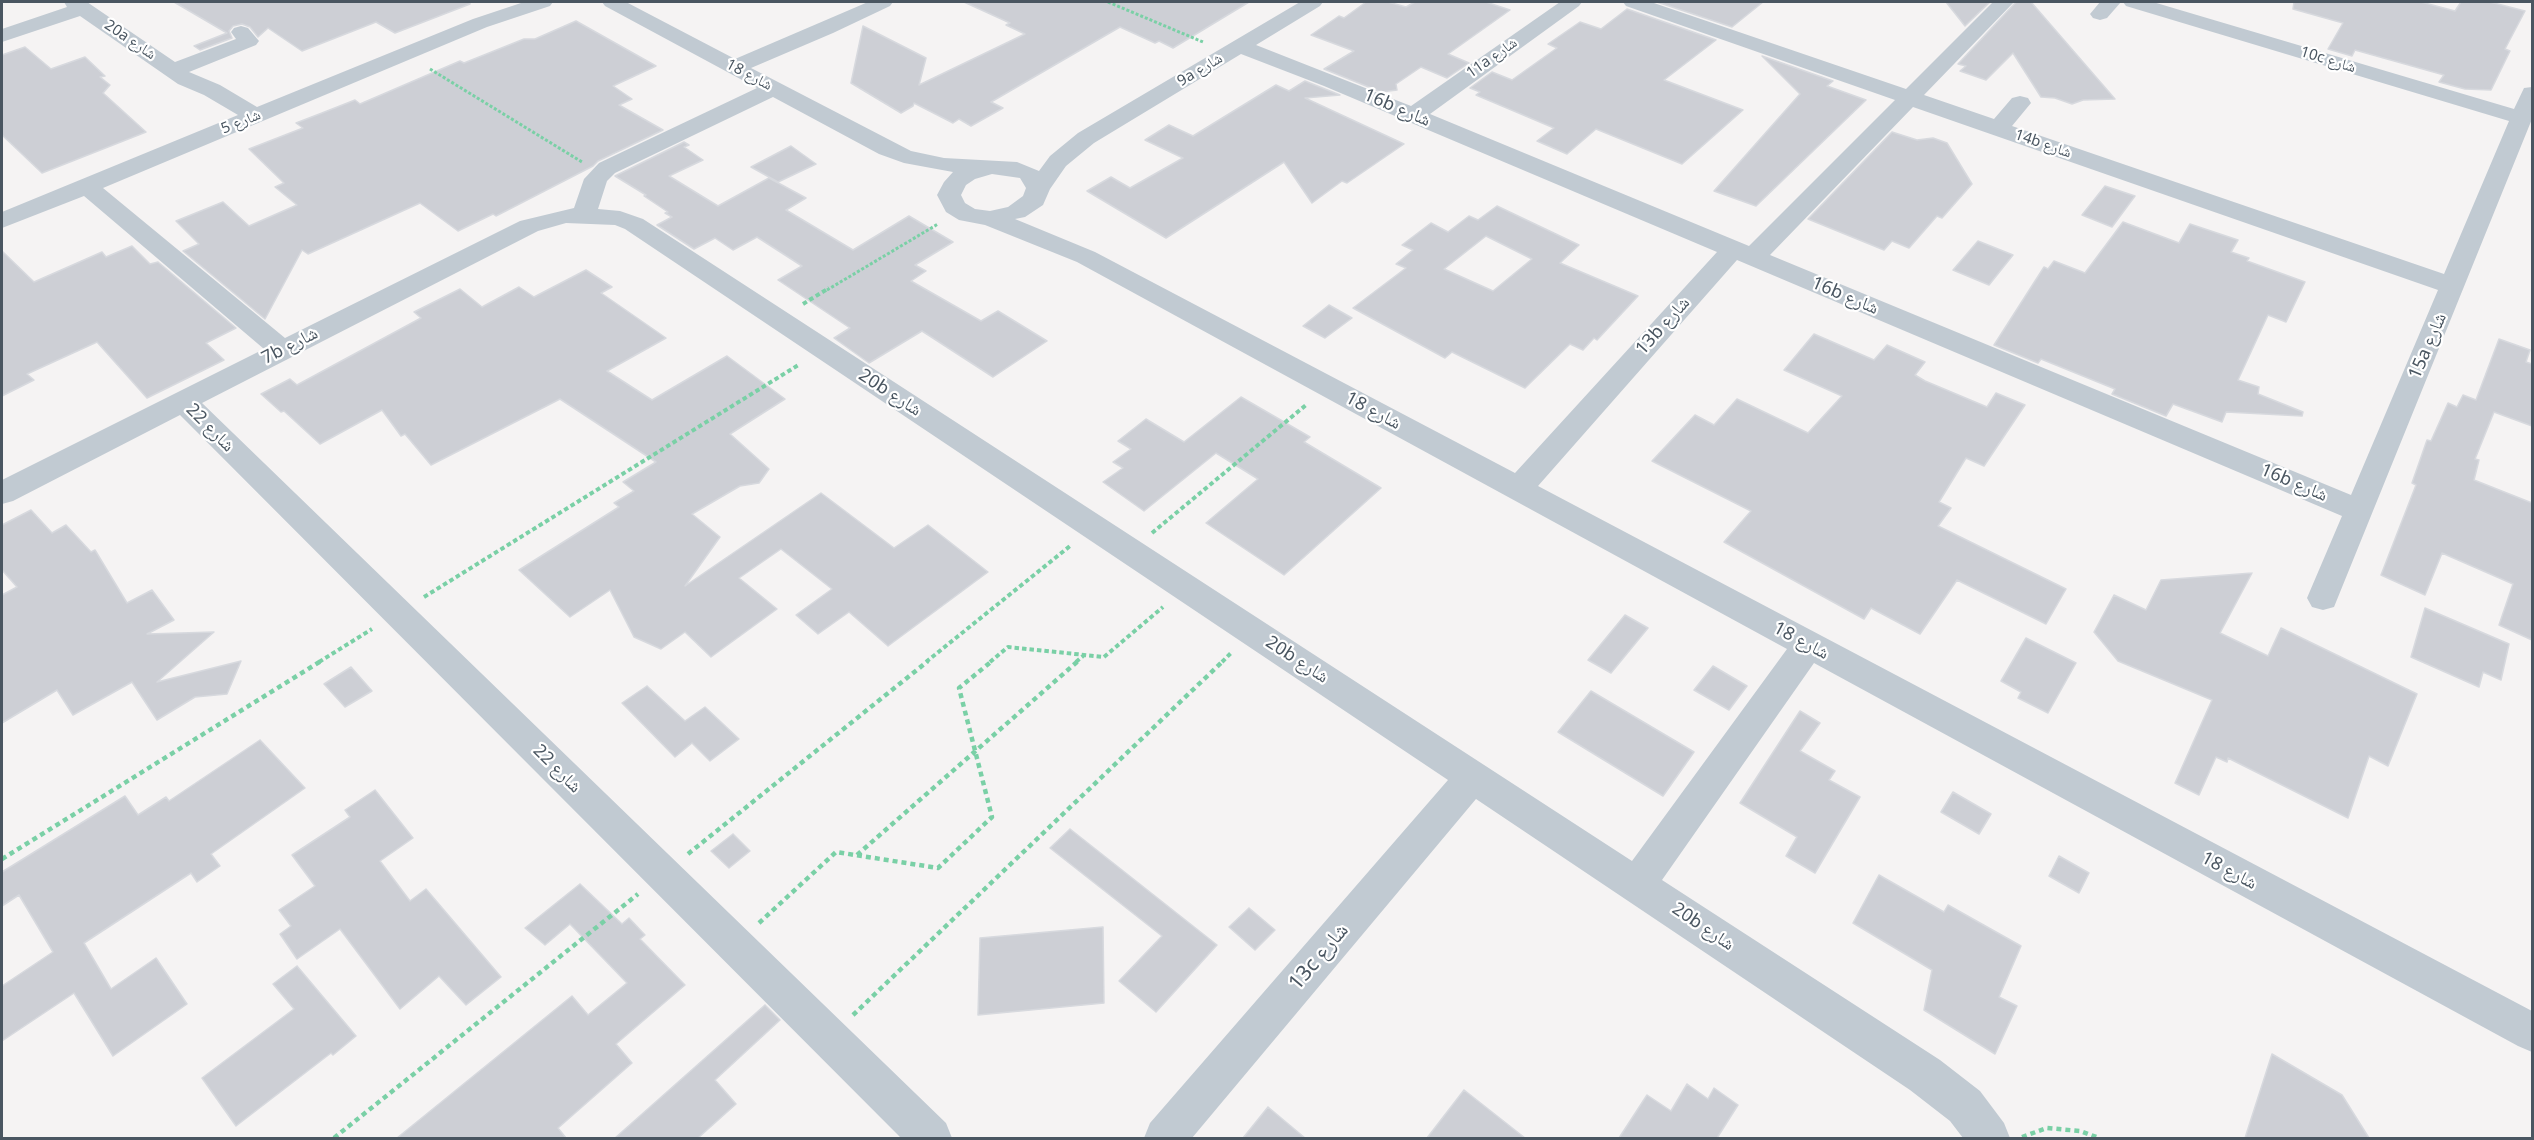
<!DOCTYPE html>
<html>
<head>
<meta charset="utf-8">
<style>
  body { margin:0 }
  #map { position:relative; width:2534px; height:1140px; overflow:hidden; background:#f5f3f3; font-family:"Noto Sans",sans-serif }
  canvas { display:block }
  .frame { position:absolute; inset:0; border:3px solid #4a5661; pointer-events:none }
</style>
</head>
<body>
<div id="map">
<canvas width="2534" height="1140"></canvas>
<div class="frame"></div>
</div>
<script>
const g = document.querySelector('canvas').getContext('2d');
g.lineJoin = 'round';
function fillPath(path, color) { g.fillStyle = color; g.fill(path, 'evenodd'); }
const shape = rows => new Path2D(rows.map(r => 'M' + r).join(''));
function trace(path, color, width, dash) { g.strokeStyle = color; g.lineWidth = width; g.lineCap = dash ? 'butt' : 'round'; g.setLineDash(dash || []); g.stroke(path); }
function drawText(font, color, halo, rows, align = 'center') {
  g.font = font + ' "Noto Sans","Noto Naskh Arabic",sans-serif'; g.lineWidth = 4.5; g.setLineDash([]); g.textBaseline = 'middle'; g.strokeStyle = halo; g.fillStyle = color; for (const [text, x, y, turn = 0] of rows) {
    g.save(); g.translate(x, y); g.rotate((+turn || 0) * Math.PI / 180); g.textAlign = isNaN(turn) ? turn : align; if (halo) g.strokeText(text, 0, 0); g.fillText(text, 0, 0); g.restore();
  }
}
const building = shape([
  [174,2,470,2,470,4,395,33,376,22,302,51,268,28,258,37,250,27,242,24,233,26,229,31,232,38,200,50,194,46,227,33,174,2],
  [964,2,1249,2,1173,48,1159,41,1155,43,1120,27,991,102,1003,108,971,126,959,119,953,123,914,103,913,106,901,113,851,83,863,26,926,58,919,85,1025,34,1006,25,1010,23,964,2],
  [1366,2,1388,2,1406,7,1415,2,1486,2,1510,10,1448,54,1469,63,1447,78,1421,67,1396,84,1397,90,1381,92,1324,69,1354,51,1311,35,1339,16,1344,18,1366,2],
  [1657,2,1763,2,1732,27,1657,2],
  [1946,2,1990,2,1965,26,1946,2],
  [2016,2,2031,2,2115,99,2083,100,2072,104,2055,98,2041,97,2013,53,1986,80,1960,71,1966,66,1958,64,2016,2],
  [2294,2,2421,2,2455,11,2461,2,2490,2,2525,11,2505,49,2510,51,2491,90,2465,89,2439,82,2444,75,2355,50,2352,56,2328,49,2343,23,2293,9,2294,2],
  [1627,9,1716,40,1664,80,1743,110,1682,164,1596,129,1567,154,1537,141,1554,128,1476,95,1480,92,1470,88,1492,72,1512,80,1557,48,1548,44,1580,22,1601,29,1627,9],
  [576,21,656,66,613,86,632,99,619,105,663,130,598,161,593,166,496,216,493,214,458,231,420,203,308,254,302,250,265,319,183,251,199,244,176,221,223,202,249,226,297,205,275,187,284,183,249,149,303,128,296,123,322,113,355,100,360,104,460,61,464,63,524,39,535,39,576,21],
  [25,47,51,69,85,57,105,76,100,77,110,85,103,93,146,132,42,173,2,135,2,55,25,47],
  [1762,56,1833,81,1827,86,1866,100,1756,206,1714,191,1800,94,1762,56],
  [1305,81,1340,95,1305,98,1404,144,1347,183,1342,181,1312,203,1284,162,1166,238,1087,191,1111,177,1130,188,1183,158,1145,140,1169,125,1193,136,1276,85,1289,91,1305,81],
  [1892,132,1917,140,1933,138,1947,143,1972,184,1942,218,1937,216,1909,248,1892,241,1884,250,1808,219,1892,132],
  [684,142,689,145,684,147,703,160,669,176,718,206,769,178,806,198,786,210,853,250,909,216,953,242,915,265,926,271,911,281,981,321,998,311,1047,341,993,377,922,331,869,363,834,338,850,328,778,280,802,266,757,237,733,250,715,238,694,249,657,225,672,217,665,213,668,212,644,196,646,195,615,176,684,142],
  [791,146,816,164,778,182,751,167,791,146],
  [2105,186,2135,196,2112,227,2082,215,2105,186],
  [1497,206,1579,245,1560,263,1638,296,1597,340,1594,338,1583,350,1570,344,1525,388,1452,352,1445,358,1353,308,1406,268,1396,264,1413,250,1402,245,1431,223,1448,232,1469,216,1478,220,1497,206],
  [1486,236,1532,259,1493,291,1444,269,1486,236],
  [2123,222,2179,243,2190,224,2238,240,2231,252,2249,258,2247,261,2305,282,2286,322,2268,315,2238,380,2259,387,2258,394,2303,412,2302,416,2226,412,2222,422,2173,404,2166,416,2112,394,2115,389,2041,359,2038,363,1994,345,2044,267,2048,269,2054,261,2085,273,2123,222],
  [1978,241,2013,255,1989,285,1953,270,1978,241],
  [132,246,150,264,158,262,236,328,206,343,224,360,147,398,97,342,27,374,34,380,2,396,2,251,34,282,102,252,106,257,132,246],
  [586,270,612,287,601,293,666,338,607,371,652,400,727,356,785,399,730,434,769,469,759,483,740,486,692,514,720,537,685,586,821,493,894,548,928,525,988,572,888,646,849,612,818,634,796,615,832,589,781,549,739,578,777,609,711,657,685,632,661,649,634,637,610,590,570,617,519,570,619,507,614,503,634,491,623,482,656,462,560,399,431,465,405,434,401,436,382,410,320,444,284,411,281,412,261,394,290,379,297,385,421,318,414,312,460,289,482,307,519,287,534,297,586,270],
  [1329,305,1352,318,1325,338,1303,326,1329,305],
  [1814,334,1874,360,1887,345,1925,362,1915,375,1925,381,1987,407,1996,393,2025,405,1984,466,1966,458,1939,502,1951,508,1938,526,2066,589,2046,624,1957,580,1920,634,1871,608,1864,619,1724,542,1751,511,1652,461,1695,415,1714,425,1737,399,1808,433,1842,396,1784,370,1814,334],
  [2499,339,2530,350,2526,362,2532,364,2532,426,2494,412,2475,459,2479,460,2474,480,2532,503,2532,640,2499,625,2513,584,2442,553,2425,595,2381,575,2416,485,2412,483,2427,440,2431,441,2448,403,2457,407,2463,395,2476,400,2499,339],
  [1241,397,1310,437,1304,442,1381,488,1284,575,1206,523,1258,479,1216,453,1144,511,1103,482,1123,468,1113,462,1131,449,1118,441,1146,419,1184,442,1241,397],
  [31,510,52,533,66,525,91,552,95,550,127,603,152,590,174,620,147,634,214,632,157,682,241,661,227,694,195,697,157,720,132,682,73,715,57,690,2,723,2,595,17,587,2,570,2,525,31,510],
  [2252,573,2220,633,2268,656,2281,628,2417,694,2388,766,2369,756,2348,818,2228,758,2227,762,2216,757,2199,795,2175,783,2212,700,2118,661,2094,632,2114,595,2146,610,2161,580,2252,573],
  [2425,608,2509,644,2501,680,2483,672,2479,687,2411,657,2425,608],
  [1625,615,1648,628,1611,673,1588,660,1625,615],
  [2026,638,2076,663,2048,713,2018,698,2021,692,2001,681,2026,638],
  [1713,666,1747,686,1729,710,1694,690,1713,666],
  [351,667,372,691,345,707,324,684,351,667],
  [647,686,685,721,705,707,739,739,710,761,692,743,675,757,622,703,647,686],
  [1591,691,1694,752,1663,796,1558,732,1591,691],
  [1800,711,1820,723,1800,751,1835,771,1829,780,1860,797,1815,873,1786,856,1797,837,1740,803,1800,711],
  [260,740,305,788,211,854,220,866,197,882,191,873,84,943,111,989,156,958,187,1004,113,1056,74,993,2,1041,2,986,53,952,19,895,2,906,2,872,125,796,138,815,166,797,169,801,260,740],
  [375,790,413,838,380,861,410,901,426,889,501,977,466,1005,439,976,400,1009,340,929,297,959,280,934,291,926,279,910,315,886,292,855,350,817,345,810,375,790],
  [1953,792,1991,814,1979,834,1941,812,1953,792],
  [1070,829,1217,945,1156,1012,1119,981,1162,936,1050,848,1070,829],
  [733,834,750,851,729,868,711,851,733,834],
  [2059,856,2089,873,2079,893,2049,876,2059,856],
  [1879,875,1944,912,1948,905,2021,946,1999,997,2017,1006,1995,1054,1924,1010,1932,970,1853,923,1879,875],
  [580,884,622,924,629,918,645,935,640,939,685,985,616,1044,632,1063,558,1128,566,1138,397,1138,572,996,588,1015,627,983,570,924,545,945,525,928,580,884],
  [1249,908,1275,930,1255,950,1229,927,1249,908],
  [1103,927,1104,1003,978,1015,980,938,1103,927],
  [297,966,356,1036,333,1055,331,1053,236,1126,202,1078,294,1009,273,984,297,966],
  [765,1005,780,1020,715,1080,736,1104,698,1138,615,1138,765,1005],
  [2272,1054,2342,1095,2369,1138,2245,1138,2272,1054],
  [1687,1084,1708,1099,1714,1088,1738,1105,1717,1138,1619,1138,1647,1095,1671,1111,1687,1084],
  [1464,1090,1525,1138,1427,1138,1464,1090],
  [1268,1107,1305,1138,1243,1138,1268,1107]
]);
fillPath(building, '#cdcfd5');
trace(building, '#d7d9de', 1.5);
trace(shape([
  [1108,2,1203,42],
  [430,69,582,162],
  [827,290,938,224]
]), '#7ad0a6', 3, [3, 2]);
trace(shape([
  [803,304,829,288],
  [1152,533,1306,405],
  [424,597,800,364],
  [319,662,372,629],
  [926,662,1070,546],
  [990,662,1008,647,1104,657,1163,607],
  [1076,662,1083,656],
  [1222,662,1231,653]
]), '#7ad0a6', 4, [4.5, 3]);
trace(shape([
  [688,854,928,661],
  [857,855,1078,661],
  [2,859,321,661],
  [759,923,836,852,938,868,992,817,959,688,992,661],
  [853,1015,1223,661],
  [2022,1137,2047,1128,2080,1131,2099,1138],
  [334,1138,638,894]
]), '#7ad0a6', 4.5, [5, 4]);
fillPath(shape([
  [64,2,87,2,175,62,236,39,231,32,234,28,241,26,248,28,259,41,256,45,189,72,220,85,257,107,473,19,524,2,553,2,550,6,487,27,103,188,285,338,520,221,574,208,584,179,599,163,757,88,605,6,602,2,626,2,735,59,868,2,893,2,890,6,833,33,751,68,911,151,944,158,1017,162,1039,171,1050,156,1078,133,1300,2,1323,2,1320,6,1256,45,1411,106,1560,2,1582,2,1579,6,1430,114,1749,246,1895,100,1626,6,1623,2,1651,2,1906,89,1993,2,2014,2,1924,95,1994,119,2012,98,2020,96,2028,98,2031,103,2012,126,2444,274,2509,121,2126,6,2123,2,2153,2,2514,109,2524,88,2532,87,2532,119,2334,607,2323,610,2312,607,2307,598,2342,516,1737,260,1538,486,2532,1011,2532,1052,2518,1046,1814,663,1662,880,1940,1060,1980,1091,2004,1123,2010,1138,1963,1138,1950,1121,1910,1090,1476,799,1192,1138,1144,1138,1150,1123,1448,780,625,229,615,225,566,223,538,231,202,403,946,1123,952,1138,901,1138,180,415,13,501,2,504,2,480,264,349,84,196,2,228,2,212,238,115,204,95,178,84,80,16,2,42,2,29,67,7,64,2],
  [1241,54,1324,86,1717,252,1515,473,1095,252,1015,219,1025,217,1043,205,1050,189,1066,166,1094,143,1241,54],
  [773,97,879,154,904,163,953,172,944,182,937,195,946,212,959,220,985,225,1077,262,1787,649,1632,861,643,219,620,211,598,209,607,181,615,173,773,97],
  [1913,107,2438,290,2351,495,1770,255,1913,107],
  [992,174,1020,178,1026,188,1023,196,1008,207,990,211,975,209,965,203,961,195,966,185,975,179,992,174],
  [2100,2,2121,2,2107,18,2100,20,2093,18,2090,14,2100,2]
]), '#c1cad2');
drawText('15px', '#4a5661', '#fff', [
  ["20a شارع",130,40,34],
  ["11a شارع",1492,58,-35],
  ["10c شارع",2328,60,17],
  ["9a شارع",1200,70,-31],
  ["شارع 18",749,75,28],
  ["شارع 5",241,122,-22],
  ["14b شارع",2043,144,19]
]);
drawText('18px', '#4a5661', '#fff', [
  ["16b شارع",1397,108,23],
  ["16b شارع",1845,296,23],
  ["13b شارع",1663,326,-48],
  ["7b شارع",290,346,-27],
  ["15a شارع",2428,346,-67],
  ["20b شارع",890,393,33],
  ["شارع 18",1373,411,28],
  ["شارع 22",210,428,45],
  ["16b شارع",2294,483,23],
  ["شارع 18",1801,641,28],
  ["20b شارع",1297,660,33],
  ["شارع 22",557,769,45],
  ["شارع 18",2229,871,28],
  ["20b شارع",1703,927,34]
]);
drawText('21px', '#4a5661', '#fff', [
  ["13c شارع",1319,957,-50]
]);
</script>
</body>
</html>
